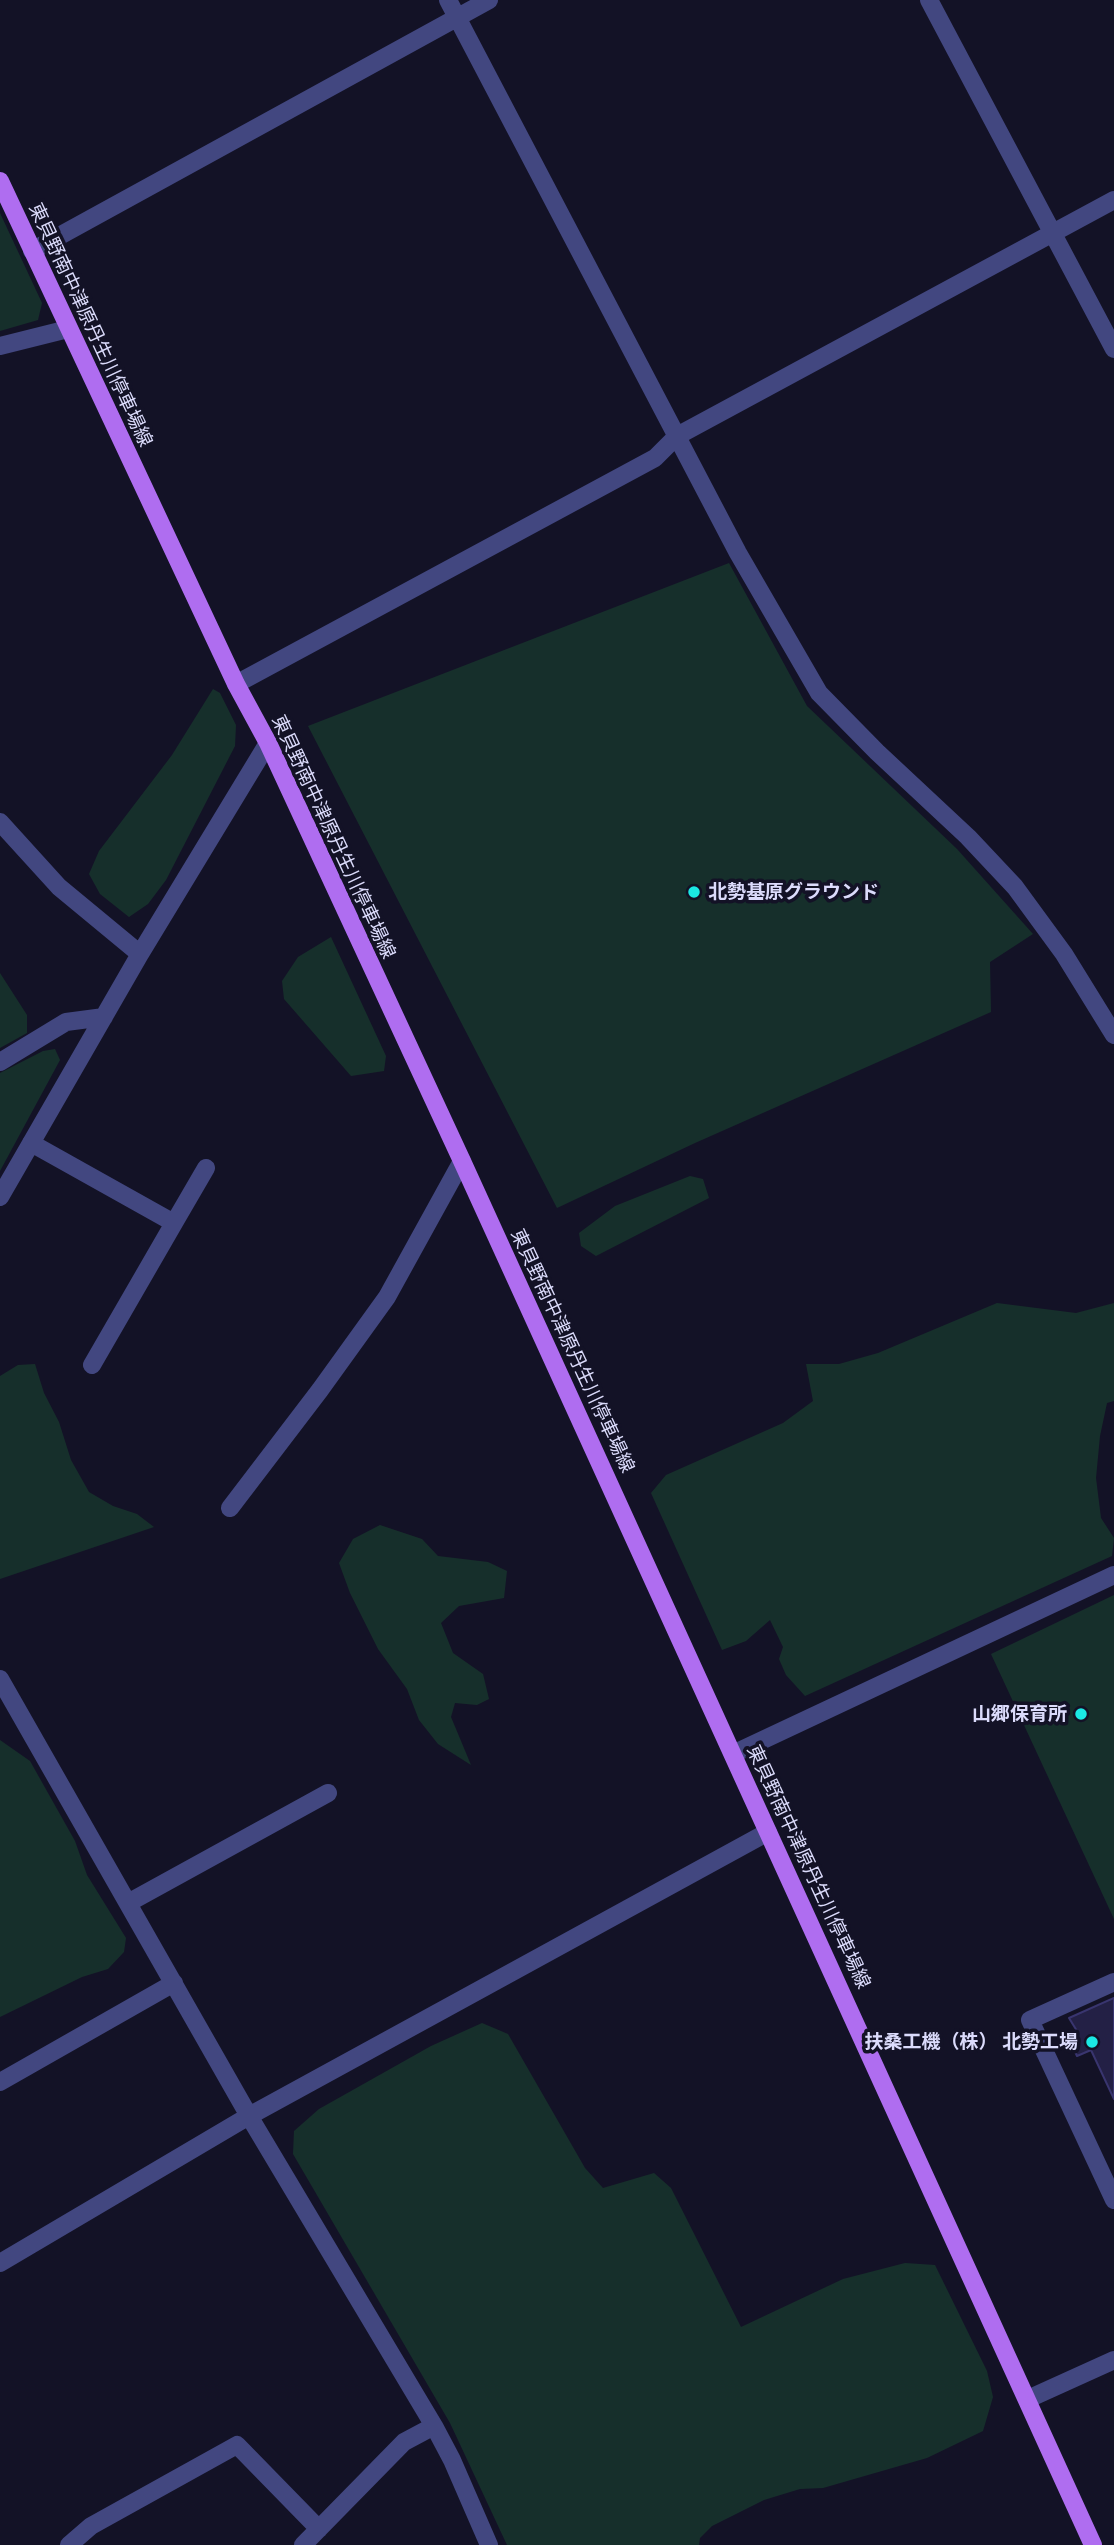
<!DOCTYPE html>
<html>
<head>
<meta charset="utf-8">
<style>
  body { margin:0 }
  canvas { display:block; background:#131226 }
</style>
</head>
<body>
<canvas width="1114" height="2545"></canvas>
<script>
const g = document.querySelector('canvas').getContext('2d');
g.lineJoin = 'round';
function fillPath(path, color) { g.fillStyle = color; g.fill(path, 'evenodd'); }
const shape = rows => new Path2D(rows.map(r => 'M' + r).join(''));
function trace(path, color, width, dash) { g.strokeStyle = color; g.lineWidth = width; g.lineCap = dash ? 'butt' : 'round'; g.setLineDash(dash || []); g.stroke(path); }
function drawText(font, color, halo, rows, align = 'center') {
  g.font = font + ' Figtree,"Noto Sans JP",sans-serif'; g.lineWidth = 7; g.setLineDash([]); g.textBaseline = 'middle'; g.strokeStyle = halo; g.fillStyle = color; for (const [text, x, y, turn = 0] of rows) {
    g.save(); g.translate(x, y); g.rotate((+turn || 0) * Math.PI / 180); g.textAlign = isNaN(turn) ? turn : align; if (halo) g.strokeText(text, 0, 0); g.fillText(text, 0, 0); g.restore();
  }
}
fillPath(shape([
  [0,213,42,303,38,320,0,331],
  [729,563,807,706,957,849,1033,934,990,962,991,1012,695,1143,557,1208,308,726],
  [213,689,220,693,236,725,235,746,166,880,148,904,129,917,100,894,89,874,99,851,172,755],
  [331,937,386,1056,384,1071,351,1076,284,999,282,981,298,957],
  [0,973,27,1015,27,1033,0,1048],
  [55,1049,60,1060,0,1171,0,1073,43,1051],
  [690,1176,703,1179,709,1198,596,1256,581,1246,579,1233,615,1206],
  [997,1303,1076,1313,1114,1303,1114,1401,1107,1403,1100,1436,1096,1478,1101,1518,1114,1538,1112,1556,805,1696,786,1675,779,1659,783,1647,770,1620,746,1641,722,1650,651,1493,666,1475,783,1423,813,1401,806,1364,839,1364,878,1353],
  [35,1364,44,1393,59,1422,71,1460,89,1492,113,1506,137,1514,154,1527,0,1579,0,1376,18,1365],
  [380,1525,422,1539,438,1556,488,1562,507,1571,504,1598,459,1606,441,1623,453,1653,483,1674,489,1699,477,1705,455,1703,451,1717,471,1765,438,1744,419,1720,407,1689,378,1649,350,1593,339,1563,353,1539],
  [1114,1595,1114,1919,991,1654],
  [0,1740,30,1761,75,1841,87,1875,126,1938,124,1952,108,1969,82,1977,0,2017],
  [482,2023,508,2034,585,2168,603,2188,654,2173,671,2188,741,2327,843,2279,905,2263,935,2265,987,2371,993,2397,983,2431,927,2458,823,2488,800,2489,764,2500,712,2526,700,2538,699,2545,507,2545,450,2423,293,2154,294,2131,319,2109,431,2046]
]), '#162f2b');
const building = shape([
  [1114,1998,1114,2099,1091,2050,1077,2056,1067,2034,1077,2031,1069,2018,1114,1998]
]);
fillPath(building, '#232045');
trace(building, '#39356f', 2);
trace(shape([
  [448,0,738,553,819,693,877,752,968,837,1015,887,1064,954,1114,1035],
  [929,0,1114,349],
  [32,251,489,0],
  [0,346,68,329],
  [236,684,655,458,677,436,1114,200],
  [0,822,59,887,140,954],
  [0,1062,66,1022,104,1017],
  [31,1143,174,1223,92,1365],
  [0,1197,140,954,268,743],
  [174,1223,206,1168],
  [230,1508,320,1390,387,1297,462,1161],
  [0,1679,249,2116,434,2426,452,2460,489,2545],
  [733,1754,1114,1575],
  [128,1903,328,1793],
  [1114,1982,1030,2020,1114,2200],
  [0,2082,174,1983],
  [0,2263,249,2116,768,1832],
  [1028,2399,1114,2360],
  [69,2545,91,2526,237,2445,319,2529],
  [303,2545,404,2442,434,2426]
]), '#424780', 18);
trace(shape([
  [0,181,236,684,268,743,462,1161,1093,2545]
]), '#af6df0', 18);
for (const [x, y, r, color] of [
  [694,892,7,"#1be8e4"],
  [1081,1714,7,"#1be8e4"],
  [1092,2042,7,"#1be8e4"]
]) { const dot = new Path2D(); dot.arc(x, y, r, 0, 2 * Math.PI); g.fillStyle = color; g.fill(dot); trace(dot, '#131226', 2.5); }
drawText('19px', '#dbdbfb', '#131226', [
  ["東貝野南中津原丹生川停車場線",90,325,65],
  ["東貝野南中津原丹生川停車場線",333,837,65],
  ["東貝野南中津原丹生川停車場線",572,1351,65],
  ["東貝野南中津原丹生川停車場線",808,1867,65]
]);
drawText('bold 19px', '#dbdbfb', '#131226', [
  ["北勢基原グラウンド",708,892,"left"],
  ["山郷保育所",1067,1714],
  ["扶桑工機（株） 北勢工場",1078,2042]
], 'right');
</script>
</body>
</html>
